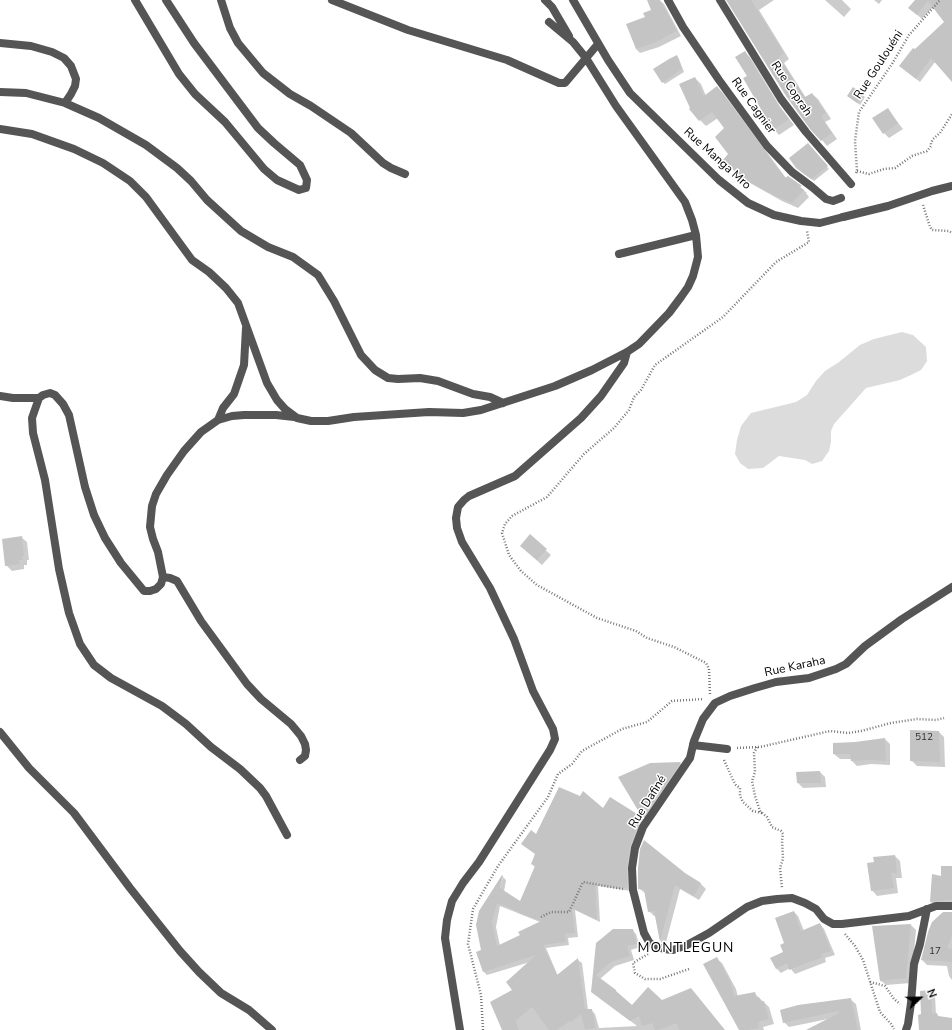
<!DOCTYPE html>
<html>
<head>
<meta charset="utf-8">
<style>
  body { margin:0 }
  #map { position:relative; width:952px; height:1030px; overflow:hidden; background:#fff; font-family:"Nunito Sans",sans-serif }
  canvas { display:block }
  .north { position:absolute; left:900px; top:978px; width:40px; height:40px; -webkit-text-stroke:3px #fff; paint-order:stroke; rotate:68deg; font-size:11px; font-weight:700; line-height:16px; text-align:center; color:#000 }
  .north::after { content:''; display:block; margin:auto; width:14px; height:18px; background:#000; clip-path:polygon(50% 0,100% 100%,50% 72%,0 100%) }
</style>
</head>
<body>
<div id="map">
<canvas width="952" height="1030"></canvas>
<div class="north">N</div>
</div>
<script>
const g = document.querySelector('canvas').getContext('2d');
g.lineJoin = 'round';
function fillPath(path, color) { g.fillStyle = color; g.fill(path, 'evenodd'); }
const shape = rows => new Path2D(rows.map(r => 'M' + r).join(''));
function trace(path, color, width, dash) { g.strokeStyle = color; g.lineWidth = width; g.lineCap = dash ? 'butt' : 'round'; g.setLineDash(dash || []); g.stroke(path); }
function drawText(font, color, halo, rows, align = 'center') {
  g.font = font + ' "Nunito Sans",sans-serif'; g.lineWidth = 3; g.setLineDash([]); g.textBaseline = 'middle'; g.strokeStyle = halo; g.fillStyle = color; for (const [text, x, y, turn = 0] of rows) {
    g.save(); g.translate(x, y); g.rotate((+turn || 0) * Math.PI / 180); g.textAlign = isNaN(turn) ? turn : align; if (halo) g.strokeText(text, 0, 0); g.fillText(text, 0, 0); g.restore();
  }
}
fillPath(shape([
  [902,332,913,335,926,347,927,361,921,370,911,375,900,380,866,388,834,424,831,431,831,442,829,451,822,461,812,464,805,460,779,456,763,468,748,469,740,463,735,454,737,440,741,426,751,413,796,402,807,395,816,381,825,371,839,362,860,345,874,339]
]), '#dcdcdc');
fillPath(shape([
  [648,0,659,0,664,4,681,36,659,47,640,53,636,49,638,20,646,17,653,11],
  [727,0,774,0,759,10,789,59,784,63,806,98,812,94,818,99,831,119,825,122,837,139,827,146,822,140],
  [825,0,842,0,851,9,844,17],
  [874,0,882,0,879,4],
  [916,0,929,0,935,5,922,19,915,13],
  [952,1,952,80,935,62,920,82,900,66,915,50,946,22],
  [745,52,750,57,781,108,794,125,779,135,774,129,748,76],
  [677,56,679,59,684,72,665,84,663,82],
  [695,78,701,84,706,96,717,87,723,93,786,178,788,177,807,193,806,193,809,197,798,208,782,201,750,183,730,166,726,129,718,118,706,126,700,120],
  [854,89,865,97,860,105,848,96],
  [887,109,903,129,889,138,884,133],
  [810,147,829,169,814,181,799,170],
  [530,536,551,555,542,565,526,551],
  [21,537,27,542,29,560,27,560,27,565,24,565,24,569,12,571,6,565],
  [939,732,944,737,945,767,917,766,911,760],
  [885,739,890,744,890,765,871,764,857,766,852,761,852,759,840,759,834,754,855,743],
  [680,763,684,767,641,829,631,891,598,886,600,922,575,910,578,937,568,938,569,945,546,948,558,976,578,960,582,963,588,1010,591,1010,595,1014,599,1028,637,1026,592,991,597,943,632,930,636,934,640,947,631,950,634,960,615,966,600,979,633,1006,662,1001,724,1030,503,1030,514,990,530,962,487,975,484,972,482,951,503,877,506,880,504,892,521,902,535,867,532,864,536,855,537,835,603,809,610,798,645,820,620,777],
  [500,906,540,922,522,936,500,946,496,927],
  [820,772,825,777,826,787,803,788,798,783,797,773],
  [895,856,900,861,902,878,896,878,898,893,877,896,872,890,875,863],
  [952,867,952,905,936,907,931,902,933,875,942,877],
  [685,874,701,884,706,889,699,900,680,889,665,946,661,942,656,916,654,916,649,911,646,894,640,889],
  [794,912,798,916,804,931,820,924,824,929,835,955,825,958,826,962,795,974,790,968,781,973,777,969,772,959,784,952],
  [952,912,952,980,949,976,947,966,927,965,922,960],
  [911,925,916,930,911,983,886,985,880,980],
  [716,958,722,963,736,989,738,997,754,993,769,1007,774,1024,763,1027,764,1030,741,1030],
  [930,991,935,996,936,1014,940,1017,952,1019,952,1030,920,1030,922,1015],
  [850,999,856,1004,861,1030,808,1030,828,1019,789,1027,784,1022]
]), '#0003');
fillPath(shape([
  [647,0,660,0,677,31,654,43,636,49,626,24,645,17,643,13,651,10],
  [726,0,751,0,784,53,779,57,805,97,812,93,826,113,821,116,832,133,821,141,810,129,786,96],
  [915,0,952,0,952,82,931,58,916,79,899,66,913,48,915,49,944,22,928,1,917,15,908,8],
  [745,51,776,102,789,119,773,130,743,78,747,76,735,57],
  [677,55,682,69,662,83,653,69,669,59],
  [695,77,704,96,717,86,785,178,788,176,802,186,800,187,804,190,792,203,775,196,742,178,723,160,728,154,715,137,724,128,712,112,699,121,689,109,690,108,679,84],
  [853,87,863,94,857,103,847,96],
  [888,108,898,123,883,134,872,118],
  [808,143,828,166,811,179,796,168,789,158],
  [530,534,547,549,537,560,520,546],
  [22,536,24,556,22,556,23,560,19,560,20,564,5,566,2,539],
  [910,730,939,731,940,762,910,761],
  [885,738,886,761,866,760,851,761,850,754,833,754,833,743,855,742],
  [681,762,638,825,630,847,627,867,627,888,595,883,597,920,572,908,575,933,565,934,566,942,543,945,557,975,578,958,585,1009,592,1009,596,1028,585,1030,581,1014,571,1022,570,1021,557,1030,549,1030,532,1007,516,1021,519,1030,502,1030,490,1002,512,990,506,982,536,955,483,972,476,952,481,950,476,925,479,911,502,875,503,876,500,888,520,901,535,866,531,864,535,854,521,844,531,830,536,834,559,787,580,796,583,791,603,808,610,797,642,817,618,777,650,763],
  [497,903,519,912,519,913,541,921,518,932,520,935,497,946,492,922],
  [820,771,821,783,797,783,796,772],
  [644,840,685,873,701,883,694,896,675,885,660,942,654,911,648,912,644,890,638,889,638,868,640,849],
  [895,855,897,873,891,873,894,888,871,891,867,863,874,862,873,857],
  [941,866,952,866,952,900,936,901,930,902,932,874,941,876],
  [794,911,801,931,820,923,831,951,821,954,823,957,789,970,787,963,776,969,770,958,783,952,780,945,784,943,775,918],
  [943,912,952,912,952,936,947,948,952,949,952,962,921,960,928,932,932,922],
  [911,924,906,978,880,981,872,926],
  [613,929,633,929,637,944,627,946,630,956,611,962,596,975,616,990,616,991,632,1005,648,987,662,1000,691,988,725,1030,679,1030,677,1023,659,1030,655,1030,652,1023,642,1026,639,1016,630,1021,591,992,596,943],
  [717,957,731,983,734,996,755,992,757,998,759,997,761,1002,764,1001,769,1019,758,1022,759,1028,748,1030,739,1030,703,964],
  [931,990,932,1014,937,1013,938,1016,952,1018,952,1030,919,1030,918,1015,921,1014,920,991],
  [851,998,858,1030,806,1030,839,1013,838,1011,783,1023,780,1010,798,1005]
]), '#c4c4c4');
trace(shape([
  [857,171,869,174,884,169,895,168,912,156,927,151,931,146,931,143,933,139,940,133,952,114],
  [856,173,857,171,855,141,859,112,892,64,909,35,940,0],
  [923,205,930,227,932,230,949,231,952,233],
  [710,694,709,669,706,663,674,647,647,638,636,631,597,618,537,585,521,571,509,555,502,533,505,524,512,516,547,497,584,454,614,428,629,410,634,397,641,390,655,365,723,317,776,262,809,242,807,231],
  [757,747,754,753,755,772,752,781,755,796,760,811,767,817,772,827,781,831,783,834,782,840,783,859,780,868,782,888],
  [737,748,760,747,830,731,848,733,861,731,891,723,917,719,936,720,944,718],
  [724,760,733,780,736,785,740,788,740,796,743,802,753,811,762,813],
  [541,917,551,912,569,912,583,882,623,889],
  [845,934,855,946,863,960,880,1012,891,1024,894,1029],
  [648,954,633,963,635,973,645,979,660,979,689,969],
  [870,982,885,986,894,999,900,1004],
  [483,1030,481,995,468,944,473,909,498,866,548,797,558,774,572,764,582,751,622,729,647,722,672,701,704,699]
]), '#777', 2.5, [1, 2]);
trace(shape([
  [135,0,179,74,195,94,225,122,264,169,277,180,299,190,306,188,307,180,300,165,274,143,258,128,194,43,166,0],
  [221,0,230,28,238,43,263,73,290,94,311,106,351,133,383,163,391,168,405,174],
  [332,0,408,30,507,60,559,83,565,83,598,44],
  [545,0,552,7,569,36],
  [573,0,608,60,630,93,719,180,748,203,774,215,801,221,820,223,843,217],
  [720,0,781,99,806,132,851,184],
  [0,43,31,46,52,52,64,58,71,66,76,79,75,86,71,94,65,103],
  [0,92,26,93,65,103,99,118,146,145,177,168,191,181,207,200,241,231,268,247,293,257,318,275,334,301,361,355,375,370,388,378,398,379,420,378,438,381,473,394,490,397,503,403],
  [0,129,32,134,74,149,103,163,130,181,146,197,192,260,209,272,226,288,238,303,267,383,277,400,285,409,297,418,311,421,328,421,354,417,429,412,463,413,481,410,555,386,592,370,627,352,639,344,669,313,681,297,688,287,693,276,698,257,696,235,692,220,685,202,616,106,586,58,573,42,549,22],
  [619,254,696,235],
  [0,396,13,398,39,398],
  [218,420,223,408,234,394,244,365,246,328],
  [163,577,170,578,177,581,201,621,247,684,261,699,291,724,301,736,305,744,306,750,305,756,300,760],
  [0,732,29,768,74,813,130,888,180,951,199,972,221,993,249,1010,272,1030],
  [693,745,727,749],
  [287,835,266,796,260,788,240,769,211,747,186,724,162,706,111,678,94,665,80,644,69,613,59,569,45,480,33,433,32,418,39,398,43,395,50,393,55,395,63,404,69,415,85,487,94,515,105,538,121,563,144,591,150,591,156,589,161,584,163,577,158,552,153,539,150,527,152,506,156,494,167,475,184,451,201,432,218,420,232,416,244,415,276,415,294,417],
  [460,1030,445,938,447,920,452,901,463,883,479,862,550,750,555,739,553,729,533,691,514,639,490,588,462,542,457,528,456,518,458,507,464,500,469,496,515,476,581,418,601,396,624,363,627,352]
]), '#555', 8);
trace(shape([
  [668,0,683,27,719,80,767,146,792,172,812,187,826,199,833,201,841,198],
  [843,217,888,206,932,191,952,186],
  [952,587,902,619,865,646,846,664,836,669,809,678,776,682,755,688,730,696,715,703,703,719,694,741,690,758,643,827,635,848,632,868,633,890,644,933,649,942,654,946,664,949,673,950,687,945,709,933,747,907,762,901,777,899,792,898,805,903,816,909,824,919,833,924,842,924,909,916,936,906,952,906],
  [906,1030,908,1024,911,1003,914,964,920,944,927,909]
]), '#555', 8);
drawText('10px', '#313131', null, [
  ["512",924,738],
  ["17",935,952]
]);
drawText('12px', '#000', '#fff', [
  ["Rue Goulouéni",879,65,-57],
  ["Rue Coprah",791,89,56],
  ["Rue Cagnier",753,106,54],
  ["Rue Manga Mro",717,159,42],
  ["Rue Karaha",795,667,-12],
  ["Rue Dafiné",648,802,-58]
]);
g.letterSpacing = '1px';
drawText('14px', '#000', '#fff', [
  ["MONTLEGUN",686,949]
]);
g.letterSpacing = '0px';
</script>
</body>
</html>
